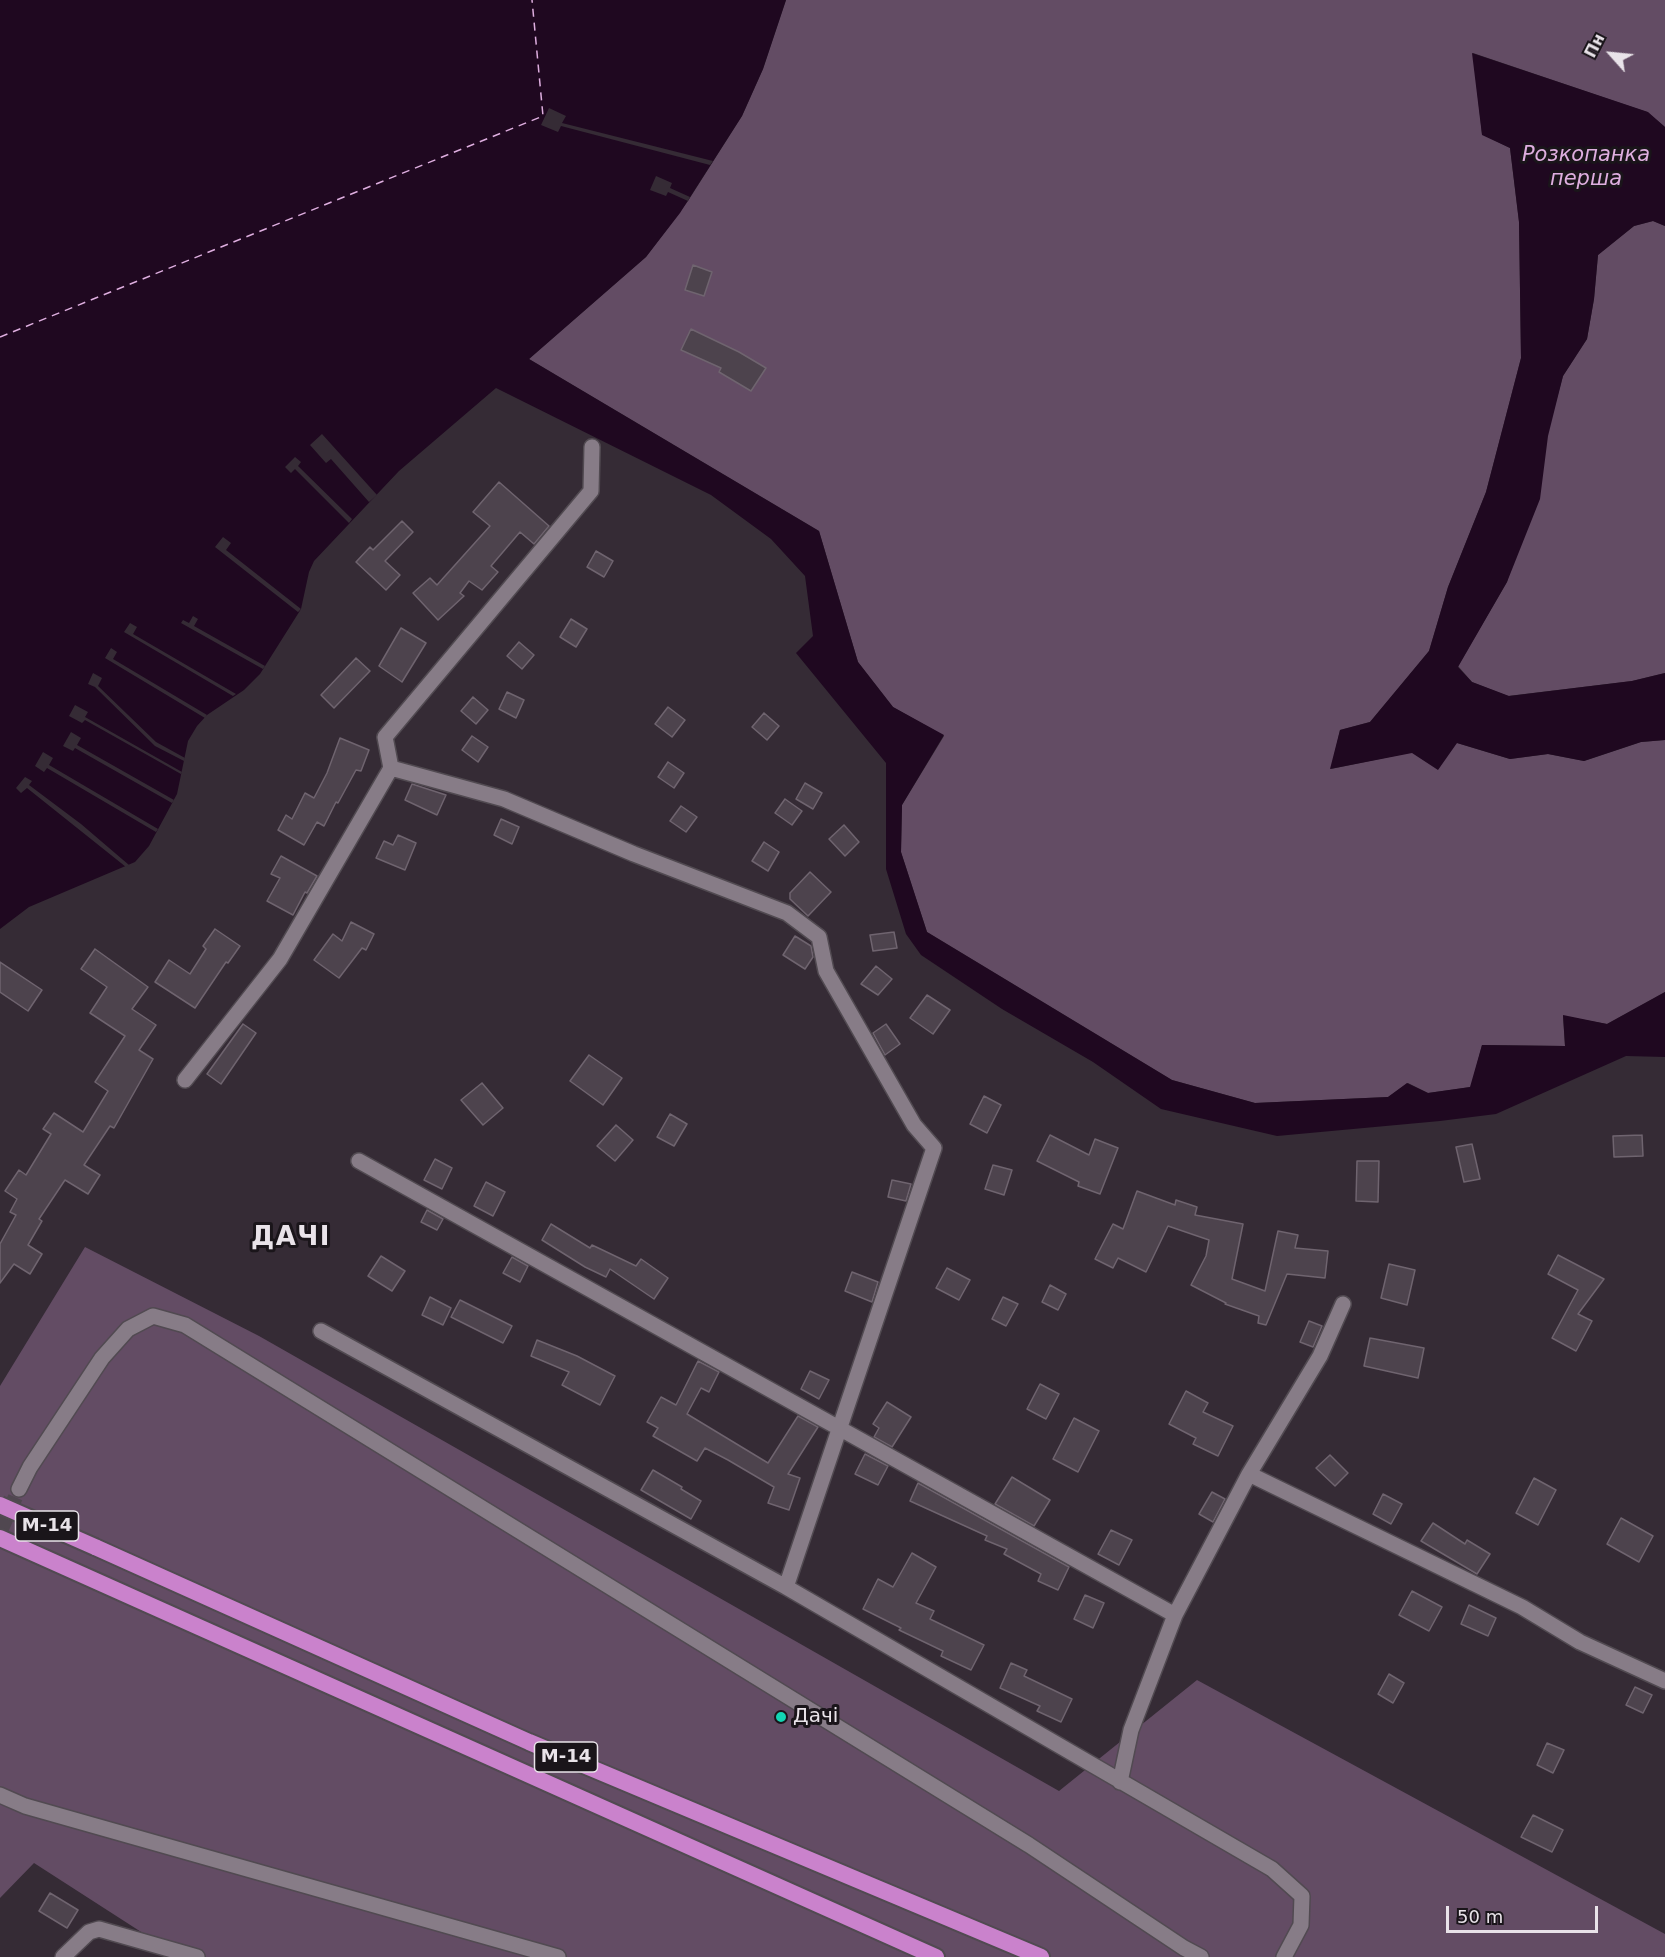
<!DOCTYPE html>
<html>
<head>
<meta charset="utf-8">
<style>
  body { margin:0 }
  #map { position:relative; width:1665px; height:1957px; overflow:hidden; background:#352b35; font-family:"DejaVu Sans",sans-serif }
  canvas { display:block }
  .north { position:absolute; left:1581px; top:24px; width:60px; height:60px; -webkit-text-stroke:4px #1a151a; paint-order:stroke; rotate:297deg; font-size:16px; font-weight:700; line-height:24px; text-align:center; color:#e9e3e9 }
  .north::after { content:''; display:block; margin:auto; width:21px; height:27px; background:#e9e3e9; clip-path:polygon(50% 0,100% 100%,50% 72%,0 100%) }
  .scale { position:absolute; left:1446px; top:1906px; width:152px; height:27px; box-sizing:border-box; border:3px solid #e9e3e9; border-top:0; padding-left:8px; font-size:18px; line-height:21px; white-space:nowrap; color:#e9e3e9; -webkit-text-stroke:4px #1a151a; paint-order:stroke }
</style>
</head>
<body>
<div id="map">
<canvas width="1665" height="1957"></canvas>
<div class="north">Пн</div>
<div class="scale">50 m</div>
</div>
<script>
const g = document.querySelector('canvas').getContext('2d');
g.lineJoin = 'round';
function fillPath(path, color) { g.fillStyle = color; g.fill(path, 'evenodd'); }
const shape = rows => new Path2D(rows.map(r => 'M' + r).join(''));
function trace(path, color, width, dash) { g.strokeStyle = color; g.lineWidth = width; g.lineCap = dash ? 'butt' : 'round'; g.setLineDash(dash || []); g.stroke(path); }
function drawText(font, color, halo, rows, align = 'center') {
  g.font = font + ' "DejaVu Sans",sans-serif'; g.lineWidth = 6; g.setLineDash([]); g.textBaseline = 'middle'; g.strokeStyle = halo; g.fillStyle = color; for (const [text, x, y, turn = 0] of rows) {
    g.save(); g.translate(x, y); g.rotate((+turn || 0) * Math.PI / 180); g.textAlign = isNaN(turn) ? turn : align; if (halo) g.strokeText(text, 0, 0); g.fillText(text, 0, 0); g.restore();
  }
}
fillPath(shape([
  [786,0,1665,0,1665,127,1647,112,1473,53,1482,134,1510,148,1519,222,1521,358,1486,492,1448,587,1429,651,1370,722,1340,730,1331,769,1457,743,1510,759,1548,754,1584,761,1641,742,1665,740,1665,992,1607,1024,1563,1016,1565,1046,1482,1045,1471,1087,1428,1093,1408,1083,1388,1097,1255,1103,1172,1080,927,932,901,852,902,805,944,736,893,707,858,662,819,531,529,359,646,257,688,201,742,116,763,69],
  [1653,221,1665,226,1665,673,1632,681,1508,696,1472,682,1458,666,1507,582,1563,376,1587,339,1594,299,1598,255,1634,226],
  [85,1247,259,1336,1059,1791,1197,1680,1665,1934,1665,1957,180,1957,34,1863,0,1898,0,1386]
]), '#634c64');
fillPath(shape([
  [0,0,786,0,763,69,742,116,680,213,646,257,529,359,819,531,858,662,893,707,944,735,902,805,901,852,927,932,1172,1080,1255,1103,1388,1097,1407,1083,1428,1093,1470,1087,1482,1045,1565,1046,1563,1015,1607,1024,1665,992,1665,1057,1626,1056,1496,1114,1440,1121,1277,1136,1161,1109,1093,1062,1002,1009,921,955,906,934,886,869,886,763,796,653,813,636,805,576,771,539,711,495,496,388,399,471,314,561,309,572,301,609,260,674,244,690,207,715,197,726,188,741,177,794,149,846,135,862,29,907,0,929],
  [1472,53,1648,112,1665,127,1665,226,1653,221,1634,226,1598,255,1594,299,1587,339,1563,376,1548,436,1540,499,1507,582,1458,667,1472,682,1509,696,1632,681,1665,673,1665,740,1641,742,1584,761,1548,754,1510,759,1457,743,1438,770,1412,753,1330,769,1340,730,1370,722,1429,651,1448,587,1486,492,1521,358,1519,222,1510,148,1482,135]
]), '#1f0820');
fillPath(shape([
  [549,108,566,116,562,123,713,161,710,165,561,126,558,132,541,125],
  [656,176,672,183,670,188,690,197,688,201,668,192,666,196,650,190],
  [322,434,377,495,369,502,331,459,326,463,310,445],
  [295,457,301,462,298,466,352,519,349,523,295,469,291,473,285,467],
  [223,537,231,543,226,550,301,609,298,612,215,547],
  [193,616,198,619,194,626,265,666,263,669,181,623,183,620,189,623],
  [130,623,137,627,133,634,236,694,233,696,124,632],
  [111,648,117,652,113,659,207,715,205,718,105,658],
  [93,673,102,678,98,686,156,742,185,758,184,761,155,746,95,687,88,684],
  [75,705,88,712,85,717,182,772,181,774,85,720,82,723,69,716],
  [71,732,81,738,77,745,174,800,172,803,75,748,73,751,63,746],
  [43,752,53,758,49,765,158,829,156,832,47,768,44,772,35,766],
  [25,777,32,781,29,785,81,824,129,865,126,867,27,788,21,793,16,788]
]), '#352b35');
trace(shape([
  [0,337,543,116,532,0]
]), '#deaedf', 1.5, [8, 6]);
const building = shape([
  [693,265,712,272,704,296,685,290,693,265],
  [691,329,739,352,766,368,751,391,719,372,721,368,681,350,691,329],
  [499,482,549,526,534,544,520,532,491,566,498,572,482,590,469,581,460,593,464,596,438,620,413,593,430,578,437,585,490,526,473,512,499,482],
  [402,521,413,532,385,561,400,575,386,590,356,562,370,547,373,550,402,521],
  [596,551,613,561,604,577,587,567,596,551],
  [571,619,587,629,576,647,560,637,571,619],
  [401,628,426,643,402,682,379,666,401,628],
  [519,642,534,655,522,669,507,656,519,642],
  [356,658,370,671,334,708,321,695,356,658],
  [507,692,524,700,516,718,499,709,507,692],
  [473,697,488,710,476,724,461,711,473,697],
  [668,707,685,720,672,737,655,724,668,707],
  [764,713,779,726,767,740,752,727,764,713],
  [472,736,488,747,478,762,462,750,472,736],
  [340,738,369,750,361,771,356,770,338,803,336,802,324,826,317,822,304,845,278,830,286,815,292,819,305,793,314,798,327,773,340,738],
  [668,762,684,773,674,788,658,777,668,762],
  [805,783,822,793,813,809,796,799,805,783],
  [412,784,446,795,437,815,405,800,412,784],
  [785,799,802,811,792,825,775,813,785,799],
  [681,806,697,817,686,832,670,821,681,806],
  [501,819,519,827,512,844,494,835,501,819],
  [844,825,859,842,845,856,829,839,844,825],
  [398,835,416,843,405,870,376,858,384,841,393,845,398,835],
  [764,842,779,852,768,871,752,861,764,842],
  [281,856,317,876,307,893,305,892,293,915,267,901,280,878,271,874,281,856],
  [810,872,831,892,808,916,790,899,790,893,810,872],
  [351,922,374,934,366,950,362,948,339,978,314,960,333,934,342,941,351,922],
  [215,929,240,946,228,963,226,962,195,1008,155,982,169,960,190,974,206,949,203,946,215,929],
  [894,932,897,948,873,951,870,935,894,932],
  [795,936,811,946,813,957,805,969,783,955,795,936],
  [95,949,148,987,132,1009,156,1025,139,1050,153,1059,114,1128,110,1126,84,1165,100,1175,88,1194,65,1180,39,1219,42,1221,28,1245,42,1254,30,1274,14,1264,0,1283,0,1244,16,1215,10,1212,17,1199,5,1191,19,1170,26,1175,51,1134,43,1129,54,1113,83,1132,108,1091,95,1082,125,1036,90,1013,107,987,81,969,95,949],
  [0,962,42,990,28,1011,0,992,0,962],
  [876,966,892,979,878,995,861,984,876,966],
  [927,995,950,1010,933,1034,910,1018,927,995],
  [243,1024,256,1033,221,1084,207,1074,243,1024],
  [886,1024,900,1044,885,1055,873,1033,886,1024],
  [589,1055,622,1078,603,1105,570,1081,589,1055],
  [482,1083,503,1108,483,1125,461,1100,482,1083],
  [984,1096,1001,1105,987,1133,970,1124,984,1096],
  [670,1114,687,1124,674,1146,657,1137,670,1114],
  [616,1125,633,1140,615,1161,597,1146,616,1125],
  [1050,1135,1089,1155,1095,1139,1118,1148,1100,1194,1078,1186,1079,1182,1037,1161,1050,1135],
  [1642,1135,1643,1156,1614,1157,1613,1136,1642,1135],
  [1472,1144,1480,1179,1464,1182,1456,1147,1472,1144],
  [435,1159,452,1168,442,1189,424,1180,435,1159],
  [1357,1161,1379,1161,1378,1202,1356,1201,1357,1161],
  [993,1165,1012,1170,1004,1195,985,1189,993,1165],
  [892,1180,911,1184,906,1201,888,1197,892,1180],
  [486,1182,505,1192,493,1216,474,1206,486,1182],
  [1137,1191,1175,1205,1176,1200,1197,1207,1195,1215,1243,1224,1232,1279,1265,1291,1278,1231,1298,1235,1295,1248,1328,1251,1325,1278,1287,1274,1266,1325,1258,1323,1259,1316,1225,1304,1226,1303,1191,1285,1206,1256,1209,1240,1168,1226,1146,1272,1118,1258,1113,1268,1095,1259,1113,1224,1123,1229,1137,1191],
  [427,1210,443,1219,437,1230,421,1222,427,1210],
  [551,1224,590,1248,592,1245,636,1266,641,1259,668,1278,654,1299,610,1269,606,1277,585,1267,542,1240,551,1224],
  [1558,1255,1604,1279,1578,1314,1592,1321,1576,1351,1552,1338,1578,1290,1548,1274,1558,1255],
  [381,1256,405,1271,392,1291,368,1276,381,1256],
  [512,1257,528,1266,520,1282,503,1273,512,1257],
  [1389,1264,1415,1270,1407,1305,1381,1298,1389,1264],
  [947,1268,970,1280,959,1300,936,1288,947,1268],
  [852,1272,878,1282,872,1302,845,1291,852,1272],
  [1050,1285,1066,1294,1058,1310,1042,1302,1050,1285],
  [430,1297,451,1308,443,1325,422,1315,430,1297],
  [1003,1297,1018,1304,1006,1326,992,1319,1003,1297],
  [460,1300,512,1326,503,1343,451,1317,460,1300],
  [1309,1321,1322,1326,1313,1347,1300,1342,1309,1321],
  [1370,1338,1424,1348,1418,1378,1364,1366,1370,1338],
  [537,1340,577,1356,615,1376,600,1405,562,1385,569,1372,531,1356,537,1340],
  [698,1361,719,1372,709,1392,701,1388,687,1414,768,1463,798,1416,818,1427,788,1474,800,1478,789,1510,768,1503,774,1487,728,1460,705,1448,697,1461,653,1436,658,1428,647,1422,661,1397,676,1405,698,1361],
  [810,1371,829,1380,819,1399,801,1389,810,1371],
  [1040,1384,1059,1394,1046,1419,1027,1409,1040,1384],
  [1186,1391,1208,1403,1203,1412,1233,1426,1218,1456,1193,1444,1196,1438,1169,1424,1186,1391],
  [887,1402,911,1417,892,1447,874,1437,879,1428,873,1424,887,1402],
  [1074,1418,1099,1431,1078,1472,1053,1459,1074,1418],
  [865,1454,888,1466,878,1485,855,1474,865,1454],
  [1330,1455,1348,1473,1335,1486,1316,1468,1330,1455],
  [653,1470,682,1487,681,1489,701,1501,691,1519,641,1490,653,1470],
  [1012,1477,1050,1500,1034,1526,995,1504,1012,1477],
  [1534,1478,1556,1490,1538,1525,1516,1513,1534,1478],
  [918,1483,1069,1567,1058,1590,1038,1581,1041,1574,1004,1554,1007,1549,985,1540,987,1536,910,1501,918,1483],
  [1212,1492,1225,1499,1213,1522,1199,1514,1212,1492],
  [1383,1494,1402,1504,1391,1524,1373,1514,1383,1494],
  [1621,1518,1653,1536,1639,1562,1607,1544,1621,1518],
  [1433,1523,1465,1544,1467,1540,1490,1554,1477,1574,1421,1541,1433,1523],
  [1111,1530,1132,1540,1119,1565,1098,1554,1111,1530],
  [912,1553,936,1567,916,1603,934,1611,930,1619,984,1645,971,1670,941,1656,943,1651,899,1630,901,1628,863,1609,878,1579,893,1587,912,1553],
  [1412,1591,1442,1607,1429,1631,1399,1615,1412,1591],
  [1085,1595,1104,1603,1093,1628,1074,1619,1085,1595],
  [1469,1605,1496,1618,1488,1636,1461,1624,1469,1605],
  [1011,1663,1027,1670,1024,1676,1072,1699,1061,1722,1037,1711,1040,1706,1000,1688,1011,1663],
  [1389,1674,1404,1683,1393,1703,1378,1694,1389,1674],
  [1635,1687,1652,1695,1643,1713,1626,1705,1635,1687],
  [1547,1743,1564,1750,1553,1773,1537,1765,1547,1743],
  [1533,1815,1563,1830,1552,1852,1521,1837,1533,1815],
  [50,1893,78,1910,67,1928,39,1911,50,1893]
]);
fillPath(building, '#4d434d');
trace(building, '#6f646f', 1.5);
trace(shape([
  [0,1532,19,1489]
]), '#504750', 15, [15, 8]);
const minor = shape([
  [391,768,504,799,634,854,787,913,819,937,826,971,914,1125,934,1148,786,1587,1272,1869,1302,1896,1301,1925,1284,1957],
  [185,1080,280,959,391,768,385,737,591,491,592,447],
  [359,1161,1175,1615],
  [321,1331,786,1587],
  [1249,1474,1522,1607,1580,1642,1665,1681],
  [19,1489,30,1467,102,1358,128,1329,153,1316,185,1325,1029,1845,1184,1948,1201,1957],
  [1120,1782,1131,1730,1175,1615,1249,1474,1320,1356,1343,1304],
  [0,1795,25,1806,558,1957],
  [63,1957,89,1932,99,1929,197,1957]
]);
const trunk = shape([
  [0,1538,936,1957],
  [95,1547,529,1742,1041,1957]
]);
trace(minor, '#514a51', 18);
trace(trunk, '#514a51', 20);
trace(minor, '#877c87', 15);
trace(trunk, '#ca82cc', 16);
const trunkBridge = shape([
  [0,1505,95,1547]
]);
trace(trunkBridge, '#514a51', 20, []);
trace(trunkBridge, '#ca82cc', 16);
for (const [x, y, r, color] of [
  [781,1717,6,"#13d5b3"]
]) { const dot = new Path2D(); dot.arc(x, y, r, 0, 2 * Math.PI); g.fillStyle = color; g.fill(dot); trace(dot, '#1a151a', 2); }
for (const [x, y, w] of [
  [47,1526,63],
  [566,1757,63]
]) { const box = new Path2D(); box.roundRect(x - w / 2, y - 15, w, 30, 4.5); g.fillStyle = '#1a151a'; g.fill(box); trace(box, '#e9e3e9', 1.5); }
drawText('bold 18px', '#e9e3e9', null, [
  ["М-14",47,1526],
  ["М-14",566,1757]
]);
drawText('20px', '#e9e3e9', '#1a151a', [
  ["Дачі",793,1717]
], 'left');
drawText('italic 21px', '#deaedf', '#1a151a', [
  ["Розкопанка",1586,156],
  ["перша",1586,180]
]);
g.letterSpacing = '1.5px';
drawText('bold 26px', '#e9e3e9', '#1a151a', [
  ["ДАЧІ",291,1238]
]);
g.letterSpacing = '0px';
</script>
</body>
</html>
